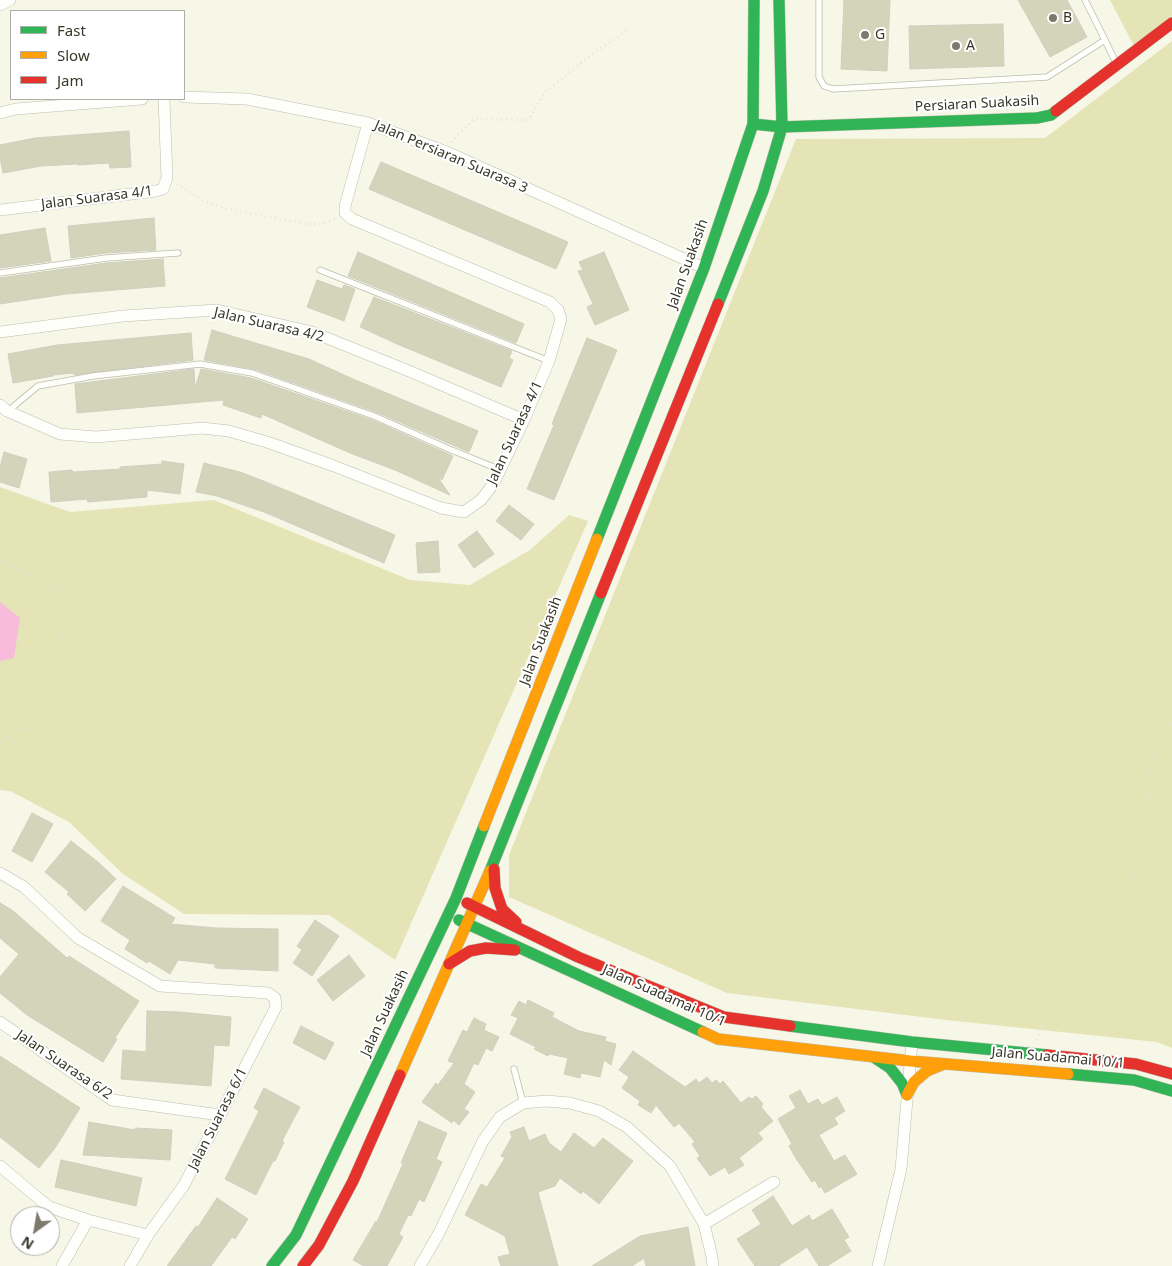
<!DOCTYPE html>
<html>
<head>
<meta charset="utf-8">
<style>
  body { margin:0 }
  #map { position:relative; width:1172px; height:1266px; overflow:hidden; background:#f7f7e7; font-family:"Noto Sans",sans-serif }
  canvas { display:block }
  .legend { position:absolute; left:10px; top:10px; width:175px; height:90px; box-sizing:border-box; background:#fff; border:1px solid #afafa9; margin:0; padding:6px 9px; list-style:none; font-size:15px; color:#383729 }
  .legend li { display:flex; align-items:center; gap:10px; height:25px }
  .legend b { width:25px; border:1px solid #afafa9 }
  .north { position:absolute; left:10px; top:1206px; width:50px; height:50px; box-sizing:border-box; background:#fff; border:1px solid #afafa9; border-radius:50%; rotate:212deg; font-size:14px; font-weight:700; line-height:20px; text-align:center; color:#383729 }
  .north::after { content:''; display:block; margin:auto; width:18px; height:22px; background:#7b7a6c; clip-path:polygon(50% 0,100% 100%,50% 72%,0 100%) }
</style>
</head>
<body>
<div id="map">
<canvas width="1172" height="1266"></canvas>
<ul class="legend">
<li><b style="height:6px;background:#30b455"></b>Fast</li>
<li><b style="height:6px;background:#ff9f0a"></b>Slow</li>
<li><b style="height:6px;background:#e5322d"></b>Jam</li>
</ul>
<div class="north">N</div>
</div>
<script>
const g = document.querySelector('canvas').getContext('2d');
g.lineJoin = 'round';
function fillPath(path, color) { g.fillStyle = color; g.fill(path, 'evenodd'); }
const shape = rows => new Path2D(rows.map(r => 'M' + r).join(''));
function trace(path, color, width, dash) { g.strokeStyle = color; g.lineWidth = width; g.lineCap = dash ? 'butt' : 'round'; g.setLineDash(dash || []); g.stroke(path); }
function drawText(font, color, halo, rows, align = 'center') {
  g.font = font + ' "Noto Sans",sans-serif'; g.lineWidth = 4; g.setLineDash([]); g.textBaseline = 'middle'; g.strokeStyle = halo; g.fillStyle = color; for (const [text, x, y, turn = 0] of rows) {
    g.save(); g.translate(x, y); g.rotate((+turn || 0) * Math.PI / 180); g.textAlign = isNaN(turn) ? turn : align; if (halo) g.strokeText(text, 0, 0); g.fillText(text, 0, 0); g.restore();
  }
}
fillPath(shape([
  [1110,0,1172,0,1172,16,1134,46],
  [1172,41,1172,1048,1157,1042,946,1020,727,993,509,897,509,855,796,139,1045,138],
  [0,487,70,512,214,500,410,580,470,585,530,550,569,515,588,521,395,960,329,915,184,914,123,874,69,822,10,791,0,790]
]), '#e5e4b7');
fillPath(shape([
  [0,602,20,618,14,658,0,661]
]), '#f8bcda');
const building = shape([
  [844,0,890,0,887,71,841,69,844,0],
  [1018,0,1067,0,1087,37,1050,57,1018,0],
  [1003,24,1004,66,910,69,909,26,1003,24],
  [129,131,131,167,110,168,109,163,78,165,77,164,41,166,3,173,0,157,0,145,35,138,129,131],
  [381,162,568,242,556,269,369,189,381,162],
  [154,218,156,250,106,253,71,258,68,226,154,218],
  [45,228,51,261,0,268,0,235,45,228],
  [358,252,524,324,516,343,348,276,358,252],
  [604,252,629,310,595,325,587,307,593,304,578,271,583,270,579,262,604,252],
  [163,259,165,286,66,294,0,304,0,278,106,263,163,259],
  [317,280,342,289,344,285,355,289,344,321,307,307,317,280],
  [374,297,512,351,509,358,513,360,501,387,397,344,360,327,374,297],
  [212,330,309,359,353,379,478,431,469,452,376,412,254,369,204,360,212,330],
  [191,333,193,360,74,375,74,373,53,375,53,376,13,383,8,354,57,345,191,333],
  [587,338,617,350,554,500,527,489,554,425,552,424,587,338],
  [194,369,195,388,201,369,251,378,372,420,453,456,442,480,437,476,450,495,395,470,350,453,262,414,261,418,223,405,224,400,77,413,75,384,194,369],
  [4,452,27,459,19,488,0,482,0,467,4,452],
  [162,461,184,464,180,494,147,490,147,497,88,502,87,499,51,502,49,472,72,470,73,472,120,469,120,467,162,464,162,461],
  [204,463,240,472,261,480,395,535,384,563,264,512,217,496,196,492,204,463],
  [509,505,534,524,521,540,496,521,509,505],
  [477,531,494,554,474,568,458,545,477,531],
  [438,541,440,572,418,573,416,543,438,541],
  [32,813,53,824,32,862,12,851,32,813],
  [71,841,98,862,116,879,85,911,67,894,69,892,45,872,71,841],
  [123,886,175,918,171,924,216,928,278,929,278,971,215,968,215,964,178,960,170,974,149,961,147,963,125,949,130,940,101,921,123,886],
  [0,903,12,910,67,958,69,956,139,1001,115,1038,117,1039,103,1062,27,1015,0,993,0,977,19,954,0,938,0,903],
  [315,920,339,936,312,976,293,963,302,950,297,946,315,920],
  [349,955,365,976,333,1001,317,980,349,955],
  [528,1000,554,1013,552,1017,579,1031,606,1037,605,1041,616,1044,611,1065,604,1060,600,1077,581,1073,580,1078,564,1074,568,1058,549,1054,548,1056,534,1049,536,1047,510,1034,518,1018,511,1015,519,1001,526,1005,528,1000],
  [147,1011,180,1012,231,1017,229,1046,214,1045,211,1086,121,1079,123,1050,146,1052,147,1011],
  [474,1018,486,1024,484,1030,499,1037,492,1051,486,1048,478,1065,474,1063,464,1084,475,1092,464,1109,469,1112,459,1125,453,1120,452,1123,422,1102,436,1083,438,1085,454,1063,448,1061,463,1030,467,1032,474,1018],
  [301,1026,334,1043,325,1060,293,1043,301,1026],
  [633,1051,685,1087,696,1079,699,1083,707,1077,712,1083,716,1080,720,1084,723,1081,741,1103,749,1097,752,1099,756,1096,763,1104,761,1107,773,1121,758,1133,763,1139,739,1158,744,1165,729,1174,725,1167,710,1176,697,1158,700,1156,692,1144,695,1142,679,1123,674,1127,656,1105,651,1113,638,1105,640,1101,622,1088,629,1077,619,1070,633,1051],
  [0,1056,80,1108,55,1148,39,1168,0,1137,0,1056],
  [264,1088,300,1107,282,1141,284,1142,275,1161,273,1161,256,1195,225,1179,259,1111,254,1108,264,1088],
  [800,1090,808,1104,818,1099,822,1105,837,1097,845,1111,834,1118,838,1124,819,1135,834,1161,845,1155,857,1174,825,1193,821,1186,819,1188,815,1180,812,1182,797,1160,789,1146,792,1144,778,1119,796,1108,789,1096,800,1090],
  [419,1121,447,1133,436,1159,442,1162,424,1202,419,1199,411,1216,408,1215,399,1234,403,1237,387,1266,364,1266,353,1260,376,1221,377,1222,403,1164,401,1163,419,1121],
  [89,1122,135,1130,135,1128,172,1130,170,1160,83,1155,89,1122],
  [524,1127,529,1141,545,1134,549,1143,561,1152,574,1133,594,1148,603,1138,633,1161,599,1204,583,1191,581,1194,560,1178,555,1186,538,1192,558,1266,501,1266,498,1257,510,1254,505,1236,465,1215,481,1184,487,1187,505,1158,501,1156,512,1137,510,1132,524,1127],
  [61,1160,142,1178,136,1206,55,1187,61,1160],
  [773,1196,792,1226,809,1215,812,1221,832,1209,849,1237,844,1240,851,1251,827,1266,819,1266,807,1247,778,1266,755,1266,737,1239,761,1224,752,1210,773,1196],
  [217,1198,248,1219,235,1239,232,1237,211,1266,167,1266,196,1226,198,1227,217,1198],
  [688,1227,695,1266,646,1266,644,1258,632,1266,592,1266,640,1236,688,1227]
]);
fillPath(building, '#d4d4ba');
trace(building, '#cfcfc1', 1);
const lane = shape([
  [819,0,819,77,824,86,833,89,1047,77,1105,40,1085,0],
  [1105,40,1116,63],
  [320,270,549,361],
  [0,273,106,258,178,253],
  [8,411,38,386,93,376,200,364,252,373,374,416,449,449,501,470],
  [514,1069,523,1103]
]);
const street = shape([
  [0,5,10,0],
  [184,97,247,99,368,123,449,153,704,268],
  [0,113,16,109,142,99],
  [0,210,156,191,163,189,167,178,164,99],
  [0,332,123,316,217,310,312,332,409,371,524,420],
  [0,405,7,411,60,434,96,437,202,428,229,431,270,443,334,466,441,508,464,512,481,500,494,483,524,420,549,361,561,319,558,310,550,302,352,219,345,213,345,206,368,123],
  [0,873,24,887,78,938,160,986,268,993,275,998,276,1007,184,1185,148,1235,130,1266],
  [0,1022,112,1100,220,1115],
  [0,1166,49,1207,88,1220,148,1235],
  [704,1224,774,1182],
  [62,1266,88,1220],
  [420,1266,439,1233,483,1141,500,1117,523,1103,546,1101,570,1103,599,1111,627,1127,670,1166,704,1224,712,1257,713,1266],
  [878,1266,901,1169,912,1042]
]);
const fast = shape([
  [753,124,782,127,1037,118,1051,115,1056,111],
  [718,304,763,191,782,127,779,0],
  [597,539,704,268,753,124,754,0],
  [490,871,601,593],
  [459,920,703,1032],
  [790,1026,912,1042,1047,1055],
  [875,1058,890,1068,902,1083,907,1095],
  [1068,1074,1134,1080,1172,1091],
  [272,1266,296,1235,456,898,484,826]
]);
const slow = shape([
  [484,826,597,539],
  [703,1032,718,1039,910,1061,1068,1074],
  [400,1075,490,871],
  [907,1095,914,1082,927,1071,944,1064]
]);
const jam = shape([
  [1056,111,1172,23],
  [601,593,718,304],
  [494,869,495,888,502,909,516,922],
  [467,903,578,957,724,1017,790,1026],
  [449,964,470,951,486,948,515,950],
  [1047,1055,1136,1064,1172,1074],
  [303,1266,319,1245,353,1181,400,1075]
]);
trace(lane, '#bdbdaf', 7);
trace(street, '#bdbdaf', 12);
trace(fast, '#bdbdaf', 12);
trace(slow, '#bdbdaf', 12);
trace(jam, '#bdbdaf', 12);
trace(shape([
  [451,142,474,119,528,120,545,92,585,60,628,29],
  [177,184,202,200,223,208,306,224,323,224,336,219],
  [0,560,23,571,50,588,61,591,67,597,69,607,44,712,35,723,28,727,16,730,0,744],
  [1037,1040,1045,1011,1074,968,1110,944,1129,893,1147,806,1150,766,1172,722]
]), '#e3e3de', 2.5, [1, 4]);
trace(lane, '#fefefb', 5.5);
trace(street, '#fefefb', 11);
trace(fast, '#30b455', 11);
trace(slow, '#ff9f0a', 11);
trace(jam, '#e5322d', 11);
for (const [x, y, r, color] of [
  [1053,18,5,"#7b7a6c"],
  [865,35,5,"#7b7a6c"],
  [956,46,5,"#7b7a6c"]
]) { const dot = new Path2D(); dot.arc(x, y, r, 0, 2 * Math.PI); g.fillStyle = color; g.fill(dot); trace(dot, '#fff', 2); }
drawText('14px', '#383729', '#fff', [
  ["B",1063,18],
  ["G",875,35],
  ["A",966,46]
], 'left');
drawText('14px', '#383729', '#fff', [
  ["Persiaran Suakasih",977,104,-3],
  ["Jalan Persiaran Suarasa 3",451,157,23],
  ["Jalan Suarasa 4/1",97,198,-7],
  ["Jalan Suakasih",688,264,-70],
  ["Jalan Suarasa 4/2",269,325,13],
  ["Jalan Suarasa 4/1",515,433,-65],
  ["Jalan Suakasih",541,641,-69],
  ["Jalan Suadamai 10/1",664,996,24],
  ["Jalan Suakasih",385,1013,-65],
  ["Jalan Suadamai 10/1",1058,1058,5],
  ["Jalan Suarasa 6/2",64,1065,34],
  ["Jalan Suarasa 6/1",218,1119,-63]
]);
</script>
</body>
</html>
